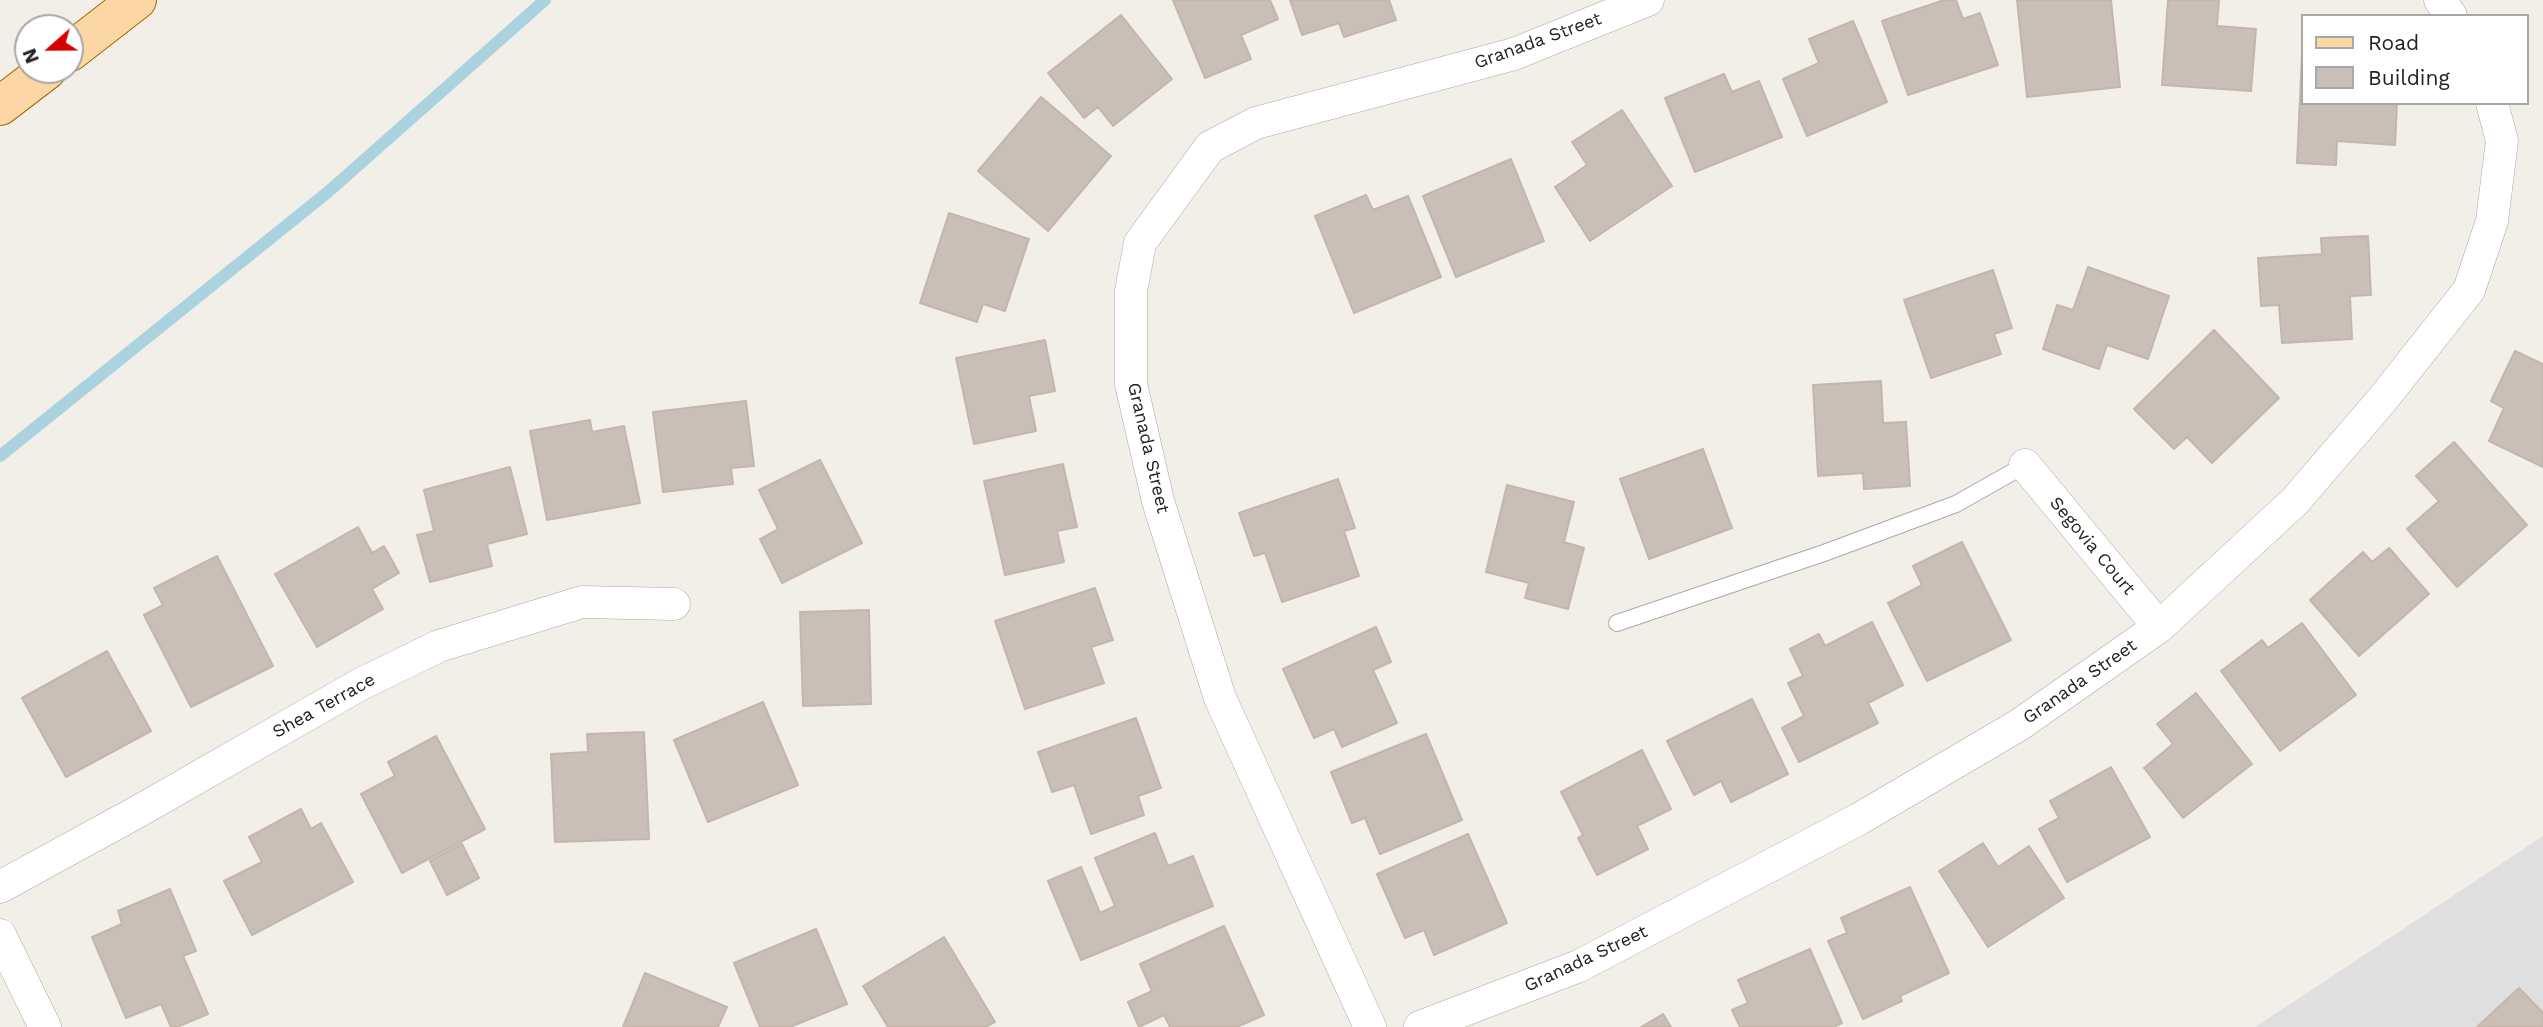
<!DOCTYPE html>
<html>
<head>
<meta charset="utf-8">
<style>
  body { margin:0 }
  #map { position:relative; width:2543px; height:1027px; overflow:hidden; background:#f2efe9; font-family:"Work Sans",sans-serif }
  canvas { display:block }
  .legend { position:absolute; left:2301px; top:14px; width:228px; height:91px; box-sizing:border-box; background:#fff; border:2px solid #a7a7a7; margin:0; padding:9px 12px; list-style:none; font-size:21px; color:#222 }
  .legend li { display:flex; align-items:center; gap:14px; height:35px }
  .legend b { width:35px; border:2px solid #a7a7a7 }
  .north { position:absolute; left:14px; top:14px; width:70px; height:70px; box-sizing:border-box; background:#fff; border:2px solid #a7a7a7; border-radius:50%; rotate:249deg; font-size:19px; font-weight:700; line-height:28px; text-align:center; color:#222 }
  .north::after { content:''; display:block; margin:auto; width:24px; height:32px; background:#d40000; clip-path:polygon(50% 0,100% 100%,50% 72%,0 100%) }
</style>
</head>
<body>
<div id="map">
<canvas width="2543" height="1027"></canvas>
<ul class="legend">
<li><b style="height:9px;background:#fcd6a4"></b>Road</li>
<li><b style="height:19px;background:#c7bfb8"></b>Building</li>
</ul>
<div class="north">N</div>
</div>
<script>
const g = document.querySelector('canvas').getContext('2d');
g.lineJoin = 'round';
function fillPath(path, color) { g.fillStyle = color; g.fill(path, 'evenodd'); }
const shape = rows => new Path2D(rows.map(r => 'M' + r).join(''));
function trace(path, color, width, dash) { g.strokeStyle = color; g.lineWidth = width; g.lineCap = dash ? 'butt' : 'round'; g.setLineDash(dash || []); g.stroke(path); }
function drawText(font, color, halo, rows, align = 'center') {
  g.font = font + ' "Work Sans",sans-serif'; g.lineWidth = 5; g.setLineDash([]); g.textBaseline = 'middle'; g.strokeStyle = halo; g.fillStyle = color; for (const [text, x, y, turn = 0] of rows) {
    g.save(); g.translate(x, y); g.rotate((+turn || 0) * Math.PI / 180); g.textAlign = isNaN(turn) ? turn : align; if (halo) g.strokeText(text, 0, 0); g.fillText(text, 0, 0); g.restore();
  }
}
fillPath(shape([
  [2543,836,2543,1027,2255,1027,2313,989]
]), '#e0dfdf');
trace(shape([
  [0,456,328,192,545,0]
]), '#aad3df', 12);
const building = shape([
  [1173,0,1270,0,1278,19,1241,35,1251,59,1205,78,1173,0],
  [1290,0,1389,0,1396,20,1344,37,1339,23,1302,35,1290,0],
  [1944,0,1956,0,1963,19,1980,13,1998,65,1908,95,1882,21,1944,0],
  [2017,0,2111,0,2120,87,2027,97,2017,0],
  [2168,0,2219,0,2217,26,2256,29,2251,91,2162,85,2168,0],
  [1121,15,1172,79,1113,126,1098,107,1084,118,1048,73,1121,15],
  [1853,21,1887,102,1807,136,1783,79,1819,63,1809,39,1853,21],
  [2302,55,2303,103,2397,103,2395,145,2337,141,2336,165,2297,163,2302,55],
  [1724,74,1732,92,1759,81,1782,137,1695,172,1665,98,1724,74],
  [1041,97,1111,156,1048,231,978,171,1041,97],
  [1622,110,1672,186,1590,241,1555,187,1587,165,1572,142,1622,110],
  [1511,159,1544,241,1456,277,1423,196,1511,159],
  [1366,195,1373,210,1408,196,1441,277,1354,313,1315,216,1366,195],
  [949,213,1029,239,1005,311,983,304,977,322,920,303,949,213],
  [2368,236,2371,295,2350,296,2352,339,2282,343,2279,305,2261,306,2258,258,2322,254,2321,238,2368,236],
  [2088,267,2169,296,2148,359,2107,345,2099,369,2043,349,2057,305,2073,310,2088,267],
  [1993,270,2012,328,1994,334,2001,354,1931,378,1904,300,1993,270],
  [2214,330,2279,398,2212,463,2187,437,2174,449,2134,409,2214,330],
  [1045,340,1055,391,1029,396,1036,431,974,444,956,358,1045,340],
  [2515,351,2543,364,2543,467,2489,441,2504,408,2491,401,2515,351],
  [1881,381,1883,423,1906,422,1910,486,1864,489,1863,473,1818,476,1813,385,1881,381],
  [746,401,754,466,731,468,733,484,663,492,653,412,746,401],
  [590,420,592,432,624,426,640,503,547,520,530,431,590,420],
  [2454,442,2527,525,2457,587,2407,529,2439,501,2416,476,2454,442],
  [1703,449,1732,528,1649,559,1620,479,1703,449],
  [820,460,862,543,782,583,760,539,778,529,759,490,820,460],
  [1063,464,1077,527,1057,531,1064,562,1005,575,984,481,1063,464],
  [510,467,527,534,487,544,492,566,430,582,417,535,434,531,424,490,510,467],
  [1338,479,1355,528,1344,531,1359,576,1282,602,1265,553,1254,556,1239,513,1338,479],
  [1507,485,1574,502,1564,542,1584,548,1568,609,1525,598,1529,583,1486,572,1507,485],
  [358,527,372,553,384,546,399,573,372,589,383,609,317,647,275,574,358,527],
  [1962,542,2011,640,1927,681,1888,603,1922,585,1913,566,1962,542],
  [2389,548,2429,594,2359,656,2310,600,2363,552,2372,562,2389,548],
  [217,556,273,666,191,707,144,615,163,605,154,588,217,556],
  [1095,588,1113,640,1091,647,1104,683,1025,709,995,621,1095,588],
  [869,610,871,704,803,706,800,612,869,610],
  [1872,622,1903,685,1868,703,1878,723,1799,762,1782,728,1804,716,1788,683,1803,676,1790,649,1819,634,1825,646,1872,622],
  [2302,623,2356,695,2280,751,2221,671,2262,640,2268,648,2302,623],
  [1376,627,1391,662,1373,670,1397,723,1342,747,1334,729,1314,738,1283,669,1376,627],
  [107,651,151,731,66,777,22,698,107,651],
  [2196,693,2252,764,2183,818,2144,768,2173,744,2157,724,2196,693],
  [1752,699,1788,774,1731,802,1721,781,1694,795,1667,741,1752,699],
  [763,702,798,785,708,822,674,740,763,702],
  [1136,718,1161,788,1138,796,1144,815,1091,834,1074,785,1052,792,1038,752,1136,718],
  [644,732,649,839,555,842,551,754,588,752,587,734,644,732],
  [1426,734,1462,820,1380,854,1365,818,1352,823,1331,772,1426,734],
  [436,736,485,829,402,873,361,794,395,776,388,762,436,736],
  [1642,750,1671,809,1637,826,1648,849,1597,875,1578,838,1583,835,1561,792,1642,750],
  [2111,767,2150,837,2067,882,2039,829,2059,818,2050,801,2111,767],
  [301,809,311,829,321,823,353,882,252,935,224,881,262,862,249,837,301,809],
  [1155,833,1168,866,1193,856,1213,906,1081,960,1048,881,1081,867,1100,913,1115,906,1095,858,1155,833],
  [1468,834,1507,923,1434,955,1424,930,1405,938,1377,874,1468,834],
  [1983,843,1998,867,2029,846,2064,898,1988,947,1939,871,1983,843],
  [462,844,479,878,447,895,430,861,462,844],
  [1910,887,1949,973,1900,996,1902,1001,1863,1019,1828,941,1847,933,1841,918,1910,887],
  [170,889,196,951,183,956,208,1014,177,1027,171,1027,161,1004,126,1018,92,937,122,924,118,911,170,889],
  [1224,926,1264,1015,1237,1027,1170,1027,1164,1015,1139,1027,1128,1002,1152,991,1140,964,1224,926],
  [816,929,847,1004,790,1027,760,1027,734,963,816,929],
  [944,937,995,1022,986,1027,888,1027,863,986,944,937],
  [1810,949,1842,1023,1834,1027,1740,1027,1732,1010,1748,1003,1738,980,1810,949],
  [645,973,727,1007,718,1027,623,1027,645,973],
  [2519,988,2543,1013,2543,1027,2477,1027,2519,988],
  [1663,1014,1671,1027,1641,1027,1663,1014]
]);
fillPath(building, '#c7bfb8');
trace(building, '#c4b6ab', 2);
const lane = shape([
  [1617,623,1824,553,1956,504,2025,465]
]);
const street = shape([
  [2440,0,2451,16],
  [2025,465,2159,627],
  [0,887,139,811,359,685,439,646,582,602,674,604],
  [0,935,45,1027],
  [1370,1027,1220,698,1158,501,1131,384,1131,291,1140,243,1210,147,1256,123,1514,54,1648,0],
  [1420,1027,1579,966,1859,819,2019,725,2159,627,2295,501,2382,400,2469,290,2492,221,2502,141,2492,103]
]);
const primary = shape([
  [70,52,137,0],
  [0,106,47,70]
]);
trace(lane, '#a9a9a9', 18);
trace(street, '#a9a9a9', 33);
trace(primary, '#a06b00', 40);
trace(lane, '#fff', 16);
trace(street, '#fff', 32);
trace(primary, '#fcd6a4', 38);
drawText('18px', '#222', '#fff', [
  ["Granada Street",1538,41,-20],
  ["Granada Street",1148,448,77],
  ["Segovia Court",2092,546,50],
  ["Granada Street",2080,682,-35],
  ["Shea Terrace",324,706,-29],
  ["Granada Street",1586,959,-25]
]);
</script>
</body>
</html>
